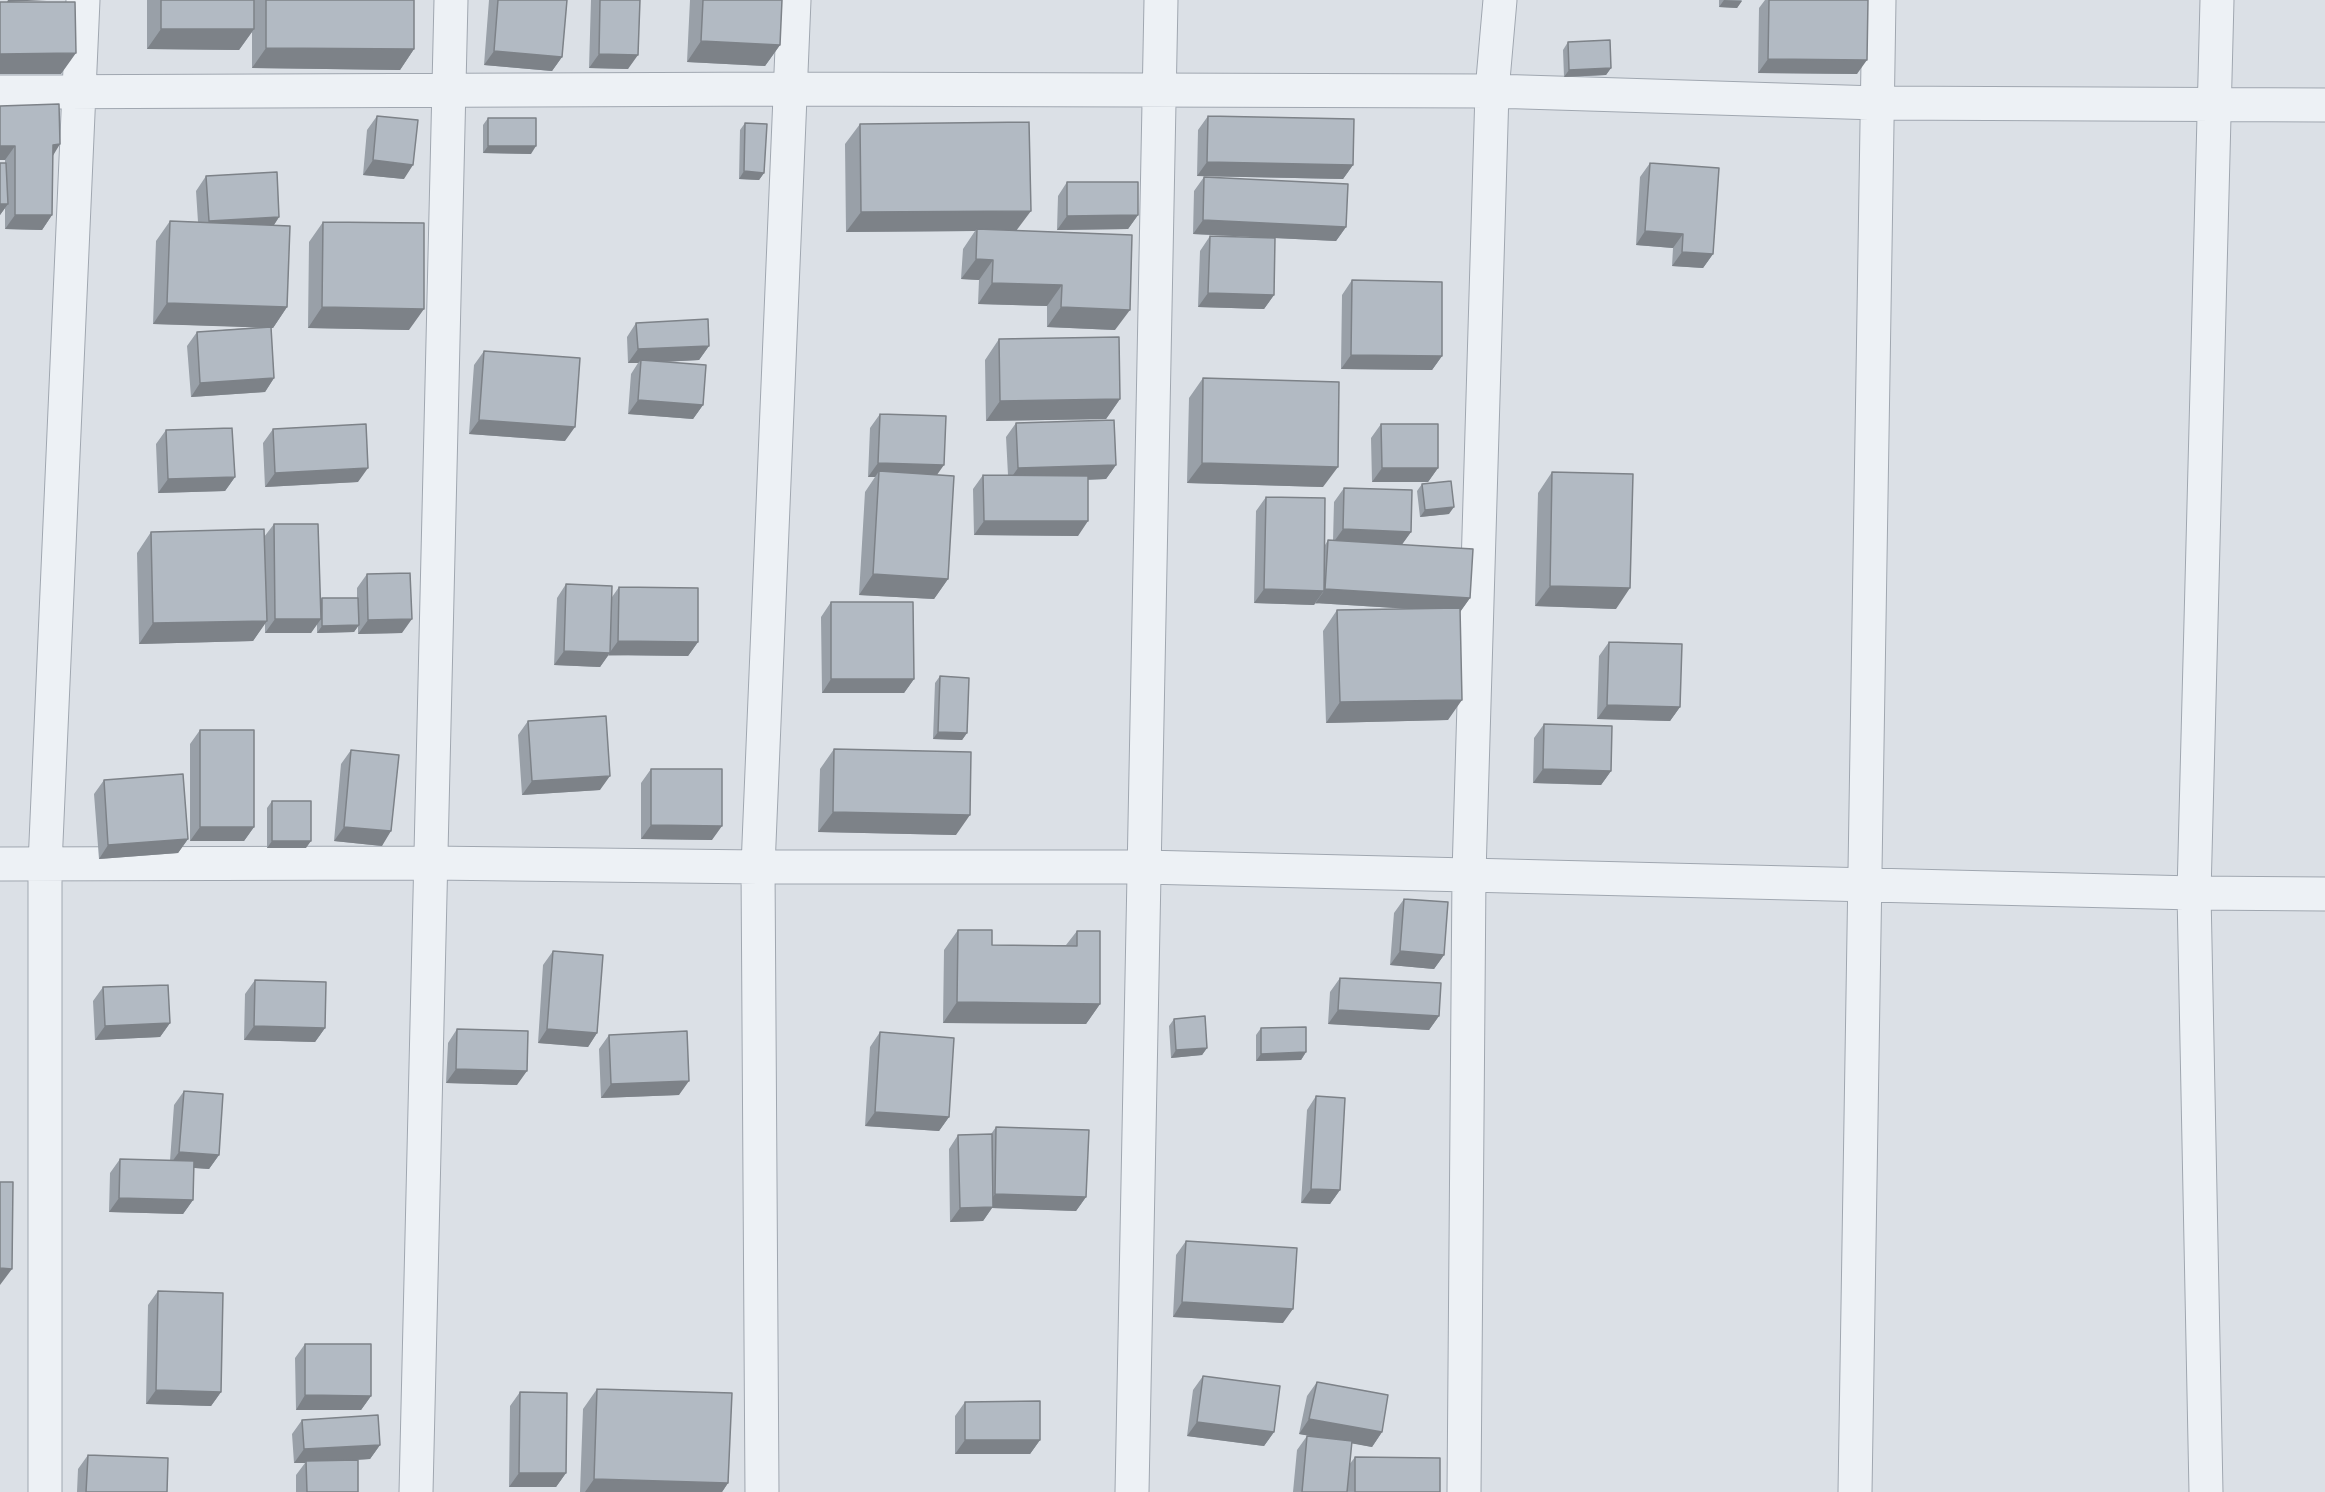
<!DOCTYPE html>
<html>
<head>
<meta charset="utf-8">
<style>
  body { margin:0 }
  canvas { display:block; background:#dbe0e6 }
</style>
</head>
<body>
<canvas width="2325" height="1492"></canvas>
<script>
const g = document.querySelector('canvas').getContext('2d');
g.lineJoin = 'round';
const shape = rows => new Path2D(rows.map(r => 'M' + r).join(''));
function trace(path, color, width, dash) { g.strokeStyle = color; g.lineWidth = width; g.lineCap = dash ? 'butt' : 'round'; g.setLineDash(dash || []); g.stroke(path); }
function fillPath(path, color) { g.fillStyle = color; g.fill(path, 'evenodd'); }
const street = shape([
  [0,92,790,89,1492,91,1877,103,2325,105],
  [0,864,431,863,758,867,1144,867,2194,893,2325,894],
  [45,1492,45,865,83,0],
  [416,1492,451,0],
  [762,1492,758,867,794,0],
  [1132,1492,1161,0],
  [1464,1492,1469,874,1492,91,1500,0],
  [1855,1492,1879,0],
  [2206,1492,2194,893,2217,0]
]);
trace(street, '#a0a7b0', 35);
trace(street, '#edf1f5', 33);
fillPath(shape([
  [147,0,414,0,414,49,400,70,252,68,252,32,239,50,147,49],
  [489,0,567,0,562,57,552,71,484,65],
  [591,0,640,0,628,69,589,68],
  [690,0,782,0,780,45,765,66,687,62],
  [1719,0,1742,0,1737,8,1719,7],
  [1765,0,1868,0,1857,74,1758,73,1759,8],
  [1568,42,1611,68,1606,75,1564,77,1563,50],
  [0,106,53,155,52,215,42,230,5,229,5,208,0,215,0,163,5,163,5,160,0,160],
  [377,116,404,179,363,175,367,130],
  [1208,116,1353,165,1343,179,1197,176,1198,130],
  [488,118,531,154,483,153,483,125],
  [745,123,764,173,759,180,739,179,740,130],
  [860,124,1017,230,1115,330,1047,327,1047,306,978,304,979,280,961,279,963,249,975,231,846,232,845,144],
  [1650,163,1713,254,1703,268,1672,266,1673,248,1636,245,1640,177],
  [206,176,279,217,274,225,287,307,273,328,271,328,274,378,265,392,191,397,187,346,197,332,260,327,153,324,156,241,170,221,198,222,196,191],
  [1204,177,1346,227,1336,241,1193,234,1194,191],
  [1067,182,1138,215,1128,229,1057,230,1058,196],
  [323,222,409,330,308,328,309,242],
  [1210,236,1274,295,1264,309,1198,307,1200,251],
  [1352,280,1442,356,1432,370,1341,369,1342,295],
  [636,323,709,346,699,360,663,362,703,405,693,419,628,414,631,374,638,363,628,363,627,337],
  [999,339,1120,399,1106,419,986,421,985,360],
  [484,351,565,441,469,434,474,365],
  [1203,378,1323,487,1187,483,1189,398],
  [880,414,937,475,948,579,934,599,859,595,865,492,875,477,868,477,870,428],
  [1016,423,1116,465,1106,479,1088,480,1078,536,974,535,973,489,983,475,1008,475,1006,437],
  [1381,424,1438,468,1428,482,1372,482,1371,438],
  [273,429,358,482,265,487,263,443],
  [166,430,235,477,225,491,158,493,156,444],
  [1552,472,1616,609,1535,606,1538,493],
  [1422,484,1449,514,1420,517,1417,491],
  [1344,488,1411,532,1401,545,1470,598,1460,612,1448,720,1326,723,1323,631,1337,610,1411,609,1315,603,1314,605,1254,603,1256,511,1266,497,1325,545,1328,540,1333,541,1334,502],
  [274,524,320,601,322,598,357,598,357,588,367,574,402,633,358,634,358,626,354,632,317,633,317,623,311,633,265,633,265,623,253,641,139,644,137,553,151,532,264,537],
  [566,584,612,597,619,587,698,642,688,656,608,655,600,667,554,665,557,598],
  [831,602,914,679,904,693,822,693,821,617],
  [1609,642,1680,707,1670,721,1597,719,1599,656],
  [940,676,967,733,962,740,933,739,935,683],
  [528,721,600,790,522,795,518,735],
  [1544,724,1611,771,1601,785,1533,783,1534,738],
  [200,730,254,827,244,841,190,841,190,744],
  [834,749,956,835,818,832,820,769],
  [351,750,382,846,334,841,341,764],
  [651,769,712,840,641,839,641,783],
  [104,780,188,839,178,853,99,859,94,794],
  [272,801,306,848,267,848,267,808],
  [1404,899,1444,955,1434,969,1390,965,1394,913],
  [958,930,992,945,1066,945,1077,931,1100,1004,1086,1024,943,1023,944,950],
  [553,951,597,1033,588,1047,538,1043,543,965],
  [1340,978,1439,1016,1429,1030,1328,1024,1330,992],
  [255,980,325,1028,315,1042,244,1040,245,994],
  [103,987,170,1023,160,1037,95,1040,93,1001],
  [1174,1019,1207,1048,1202,1055,1171,1058,1169,1026],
  [1261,1028,1306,1052,1301,1060,1256,1061,1256,1035],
  [457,1029,517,1085,446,1083,448,1043],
  [880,1032,949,1117,939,1131,865,1126,870,1047],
  [609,1035,679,1095,601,1098,599,1049],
  [184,1091,219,1155,209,1169,194,1168,193,1200,183,1214,109,1212,110,1173,120,1159,170,1161,174,1105],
  [1316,1096,1340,1190,1330,1204,1301,1203,1307,1110],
  [996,1127,1086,1197,1076,1211,992,1208,983,1221,950,1222,949,1149,958,1135,991,1134],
  [1186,1241,1283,1323,1173,1317,1176,1255],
  [158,1291,221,1392,211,1406,146,1404,148,1305],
  [305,1344,371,1396,361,1410,296,1410,295,1358],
  [1203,1376,1274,1432,1264,1446,1187,1436,1193,1390],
  [1317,1382,1382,1432,1372,1447,1352,1443,1349,1465,1355,1457,1440,1492,1293,1492,1297,1450,1307,1436,1324,1438,1299,1434,1307,1396],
  [597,1389,728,1483,722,1492,580,1492,583,1409],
  [520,1392,566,1473,556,1487,509,1487,510,1406],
  [965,1402,1040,1440,1030,1454,955,1454,955,1416],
  [302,1420,380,1445,370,1459,354,1460,358,1492,296,1492,296,1475,305,1463,294,1463,292,1434],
  [88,1455,167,1492,77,1492,78,1469]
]), '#99a0a8');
fillPath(shape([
  [8,0,47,0,7,2],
  [1724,0,1742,1,1737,8,1719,7],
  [161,29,254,29,239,50,147,49],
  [701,41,780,45,765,66,687,62],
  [266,48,414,49,400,70,252,68],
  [494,51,562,57,552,71,484,65],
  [76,53,61,74,0,74,0,54],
  [599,54,638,55,628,69,589,68],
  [1768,59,1867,60,1857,74,1758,73],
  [1611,68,1606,75,1564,77,1569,70],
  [60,144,51,159,53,145],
  [0,146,15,146,5,160,0,160],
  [488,146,536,146,531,154,483,153],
  [373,160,413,165,404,179,363,175],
  [1207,162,1353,165,1343,179,1197,176],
  [744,171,764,173,759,180,739,179],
  [0,204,8,204,0,215],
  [1031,211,1016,231,977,229,975,231,846,232,861,212],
  [15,215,52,215,42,230,5,229],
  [1138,215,1128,229,1057,230,1067,216],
  [279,217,270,231,199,235,209,221],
  [1203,220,1346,227,1336,241,1193,234],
  [1645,231,1683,234,1673,248,1636,245],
  [1682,252,1713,254,1703,268,1672,266],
  [976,259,993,260,979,280,961,279],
  [992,283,1062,285,1047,306,978,304],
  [1208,293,1274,295,1264,309,1198,307],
  [167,303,287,307,273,328,153,324],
  [322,307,424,309,409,330,308,328],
  [1061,307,1130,310,1115,330,1047,327],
  [709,346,699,360,640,363,641,360,638,363,628,363,638,349],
  [1351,355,1442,356,1432,370,1341,369],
  [274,378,265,392,191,397,200,383],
  [1120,399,1106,419,986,421,1000,401],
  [638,400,703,405,693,419,628,414],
  [479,420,575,427,565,441,469,434],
  [878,463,944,465,934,479,879,471,875,477,868,477],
  [1202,463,1338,467,1323,487,1187,483],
  [1116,465,1106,479,1008,482,1018,468],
  [368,468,358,482,265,487,275,473],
  [1382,468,1438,468,1428,482,1372,482],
  [235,477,225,491,158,493,168,479],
  [1454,507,1449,514,1420,517,1425,510],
  [984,521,1088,521,1078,536,974,535],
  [1343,529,1411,532,1401,546,1333,543],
  [873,574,948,579,934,599,859,595],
  [1550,586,1630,588,1616,609,1535,606],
  [1264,589,1324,591,1314,605,1254,603],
  [1325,589,1470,598,1460,612,1315,603],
  [275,619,321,619,311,633,265,633],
  [412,619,402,633,358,634,368,620],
  [267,621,253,641,139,644,153,623],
  [359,625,354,632,317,633,322,626],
  [618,641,698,642,688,656,608,655],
  [564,651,610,653,600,667,554,665],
  [831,679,914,679,904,693,822,693],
  [1462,700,1448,720,1326,723,1340,702],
  [1607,705,1680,707,1670,721,1597,719],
  [938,732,967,733,962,740,933,739],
  [1543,769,1611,771,1601,785,1533,783],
  [610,776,600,790,522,795,532,781],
  [833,812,970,815,956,835,818,832],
  [651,825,722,826,712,840,641,839],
  [200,827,254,827,244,841,190,841],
  [344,827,391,831,382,846,334,841],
  [188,839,178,853,99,859,108,845],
  [272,841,311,841,306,848,267,848],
  [1400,951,1444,955,1434,969,1390,965],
  [957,1002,1100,1004,1086,1024,943,1023],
  [1338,1010,1439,1016,1429,1030,1328,1024],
  [170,1023,160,1037,95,1040,105,1026],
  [254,1026,325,1028,315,1042,244,1040],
  [547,1029,597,1033,588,1047,538,1043],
  [1207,1048,1202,1055,1171,1058,1176,1050],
  [1306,1052,1301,1060,1256,1061,1261,1054],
  [456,1069,527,1071,517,1085,446,1083],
  [689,1081,679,1095,601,1098,611,1084],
  [875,1112,949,1117,939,1131,865,1126],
  [179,1152,219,1155,209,1169,169,1166],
  [1311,1189,1340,1190,1330,1204,1301,1203],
  [995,1194,1086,1197,1076,1211,992,1208,983,1221,950,1222,960,1208,986,1207],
  [119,1198,193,1200,183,1214,109,1212],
  [0,1268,12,1269,0,1285],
  [1182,1302,1293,1309,1283,1323,1173,1317],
  [156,1390,221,1392,211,1406,146,1404],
  [305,1395,371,1396,361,1410,296,1410],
  [1309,1419,1382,1432,1372,1447,1299,1434],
  [1197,1422,1274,1432,1264,1446,1187,1436],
  [965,1440,1040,1440,1030,1454,955,1454],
  [380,1445,370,1459,306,1463,306,1461,305,1463,294,1463,304,1449],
  [519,1473,566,1473,556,1487,509,1487],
  [594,1479,728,1483,722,1492,585,1492]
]), '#7d8288');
const building = shape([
  [161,0,254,0,254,29,161,29,161,0],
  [266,0,414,0,414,49,266,48,266,0],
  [498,0,567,0,562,57,494,51,498,0],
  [600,0,640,0,638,55,599,54,600,0],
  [703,0,782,0,780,45,701,41,703,0],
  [1769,0,1868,0,1867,60,1768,59,1769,0],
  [0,2,75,2,76,53,0,54,0,2],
  [1610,40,1611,68,1569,70,1568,42,1610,40],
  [59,104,60,144,53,145,52,215,15,215,15,146,0,146,0,106,59,104],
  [377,116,418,120,413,165,373,160,377,116],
  [1208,116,1354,119,1353,165,1207,162,1208,116],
  [488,118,536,118,536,146,488,146,488,118],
  [1029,122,1031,211,861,212,860,124,1029,122],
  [745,123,767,124,764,173,744,171,745,123],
  [0,163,6,163,8,204,0,204,0,163],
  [1650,163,1719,168,1713,254,1682,252,1683,234,1645,231,1650,163],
  [277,172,279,217,209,221,206,176,277,172],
  [1204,177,1348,184,1346,227,1203,220,1204,177],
  [1067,182,1138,182,1138,215,1067,216,1067,182],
  [170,221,290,226,287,307,167,303,170,221],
  [323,222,424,223,424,309,322,307,323,222],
  [977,229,1132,235,1130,310,1061,307,1062,285,992,283,993,260,976,259,977,229],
  [1210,236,1275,238,1274,295,1208,293,1210,236],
  [1352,280,1442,282,1442,356,1351,355,1352,280],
  [708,319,709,346,638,349,636,323,708,319],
  [271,327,274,378,200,383,197,332,271,327],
  [1119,337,1120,399,1000,401,999,339,1119,337],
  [484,351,580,358,575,427,479,420,484,351],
  [641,360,706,365,703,405,638,400,641,360],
  [1203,378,1339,382,1338,467,1202,463,1203,378],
  [880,414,946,416,944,465,878,463,880,414],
  [1114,420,1116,465,1018,468,1016,423,1114,420],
  [366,424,368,468,275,473,273,429,366,424],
  [1381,424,1438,424,1438,468,1382,468,1381,424],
  [232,428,235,477,168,479,166,430,232,428],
  [879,471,954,476,948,579,873,574,879,471],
  [1552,472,1633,474,1630,588,1550,586,1552,472],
  [983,475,1088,476,1088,521,984,521,983,475],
  [1451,481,1454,507,1425,510,1422,484,1451,481],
  [1344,488,1412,490,1411,532,1343,529,1344,488],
  [1266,497,1325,498,1324,591,1264,589,1266,497],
  [274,524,318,524,321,619,275,619,274,524],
  [264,529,267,621,153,623,151,532,264,529],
  [1328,540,1473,549,1470,598,1325,589,1328,540],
  [410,573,412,619,368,620,367,574,410,573],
  [566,584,612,586,610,653,564,651,566,584],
  [619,587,698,588,698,642,618,641,619,587],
  [322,598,358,598,359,625,322,626,322,598],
  [831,602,913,602,914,679,831,679,831,602],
  [1460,608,1462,700,1340,702,1337,610,1460,608],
  [1609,642,1682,644,1680,707,1607,705,1609,642],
  [940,676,969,678,967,733,938,732,940,676],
  [606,716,610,776,532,781,528,721,606,716],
  [1544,724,1612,726,1611,771,1543,769,1544,724],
  [200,730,254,730,254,827,200,827,200,730],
  [834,749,971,752,970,815,833,812,834,749],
  [351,750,399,755,391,831,344,827,351,750],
  [651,769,722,769,722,826,651,825,651,769],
  [183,774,188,839,108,845,104,780,183,774],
  [272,801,311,801,311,841,272,841,272,801],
  [1404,899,1448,902,1444,955,1400,951,1404,899],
  [958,930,992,930,992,945,1077,946,1077,931,1100,931,1100,1004,957,1002,958,930],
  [553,951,603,955,597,1033,547,1029,553,951],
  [1340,978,1441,983,1439,1016,1338,1010,1340,978],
  [255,980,326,982,325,1028,254,1026,255,980],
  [168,985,170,1023,105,1026,103,987,168,985],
  [1205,1016,1207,1048,1176,1050,1174,1019,1205,1016],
  [1306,1027,1306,1052,1261,1054,1261,1028,1306,1027],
  [457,1029,528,1031,527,1071,456,1069,457,1029],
  [687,1031,689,1081,611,1084,609,1035,687,1031],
  [880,1032,954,1038,949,1117,875,1112,880,1032],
  [184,1091,223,1094,219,1155,179,1152,184,1091],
  [1316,1096,1345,1098,1340,1190,1311,1189,1316,1096],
  [996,1127,1089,1130,1086,1197,995,1194,996,1127],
  [992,1134,993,1207,960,1208,958,1135,992,1134],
  [120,1159,194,1161,193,1200,119,1198,120,1159],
  [0,1182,13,1182,12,1269,0,1268,0,1182],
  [1186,1241,1297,1248,1293,1309,1182,1302,1186,1241],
  [158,1291,223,1293,221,1392,156,1390,158,1291],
  [305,1344,371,1344,371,1396,305,1395,305,1344],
  [1203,1376,1280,1386,1274,1432,1197,1422,1203,1376],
  [1317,1382,1388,1395,1382,1432,1309,1419,1317,1382],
  [597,1389,732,1393,728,1483,594,1479,597,1389],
  [520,1392,567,1393,566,1473,519,1473,520,1392],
  [1040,1401,1040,1440,965,1440,965,1402,1040,1401],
  [378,1415,380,1445,304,1449,302,1420,378,1415],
  [1307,1436,1352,1441,1347,1492,1302,1492,1307,1436],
  [88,1455,168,1458,167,1492,86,1492,88,1455],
  [1355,1457,1440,1458,1440,1492,1355,1492,1355,1457],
  [358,1460,358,1492,307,1492,306,1461,358,1460]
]);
fillPath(building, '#b2bac3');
trace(building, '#7d8288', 1.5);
</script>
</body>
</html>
